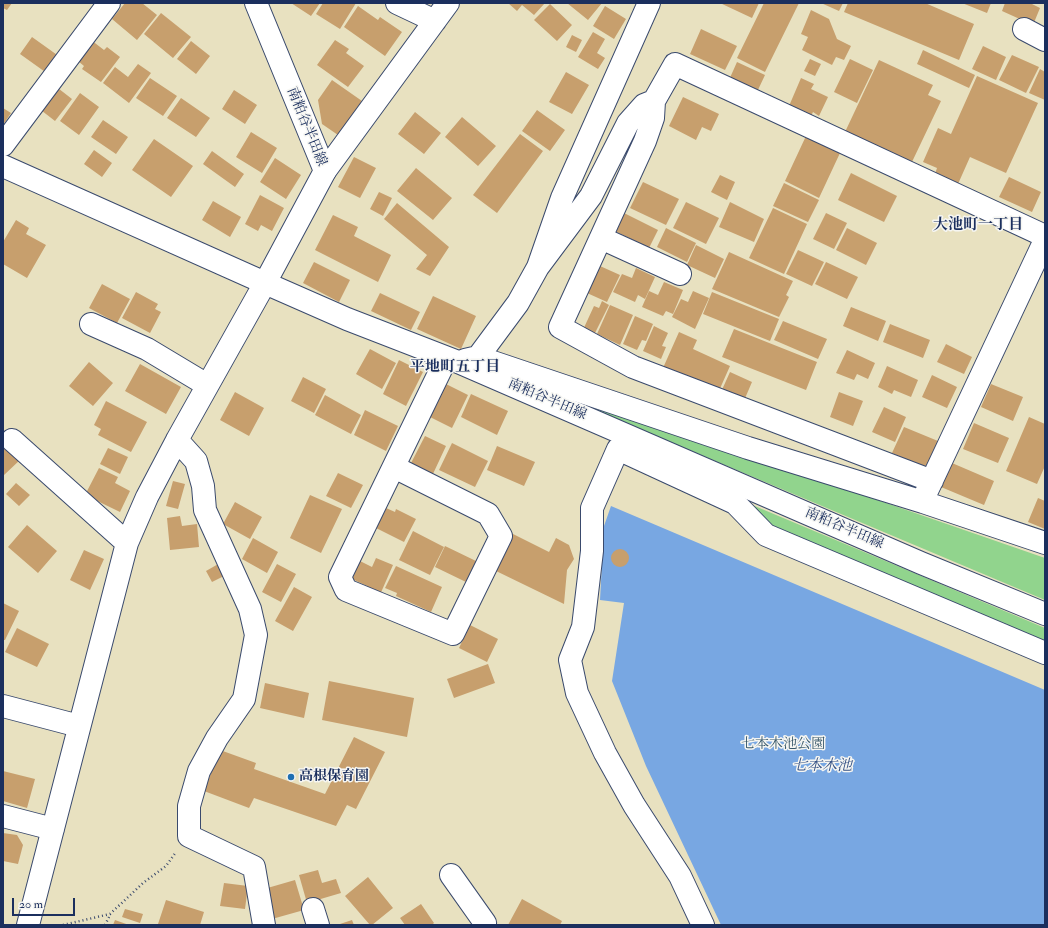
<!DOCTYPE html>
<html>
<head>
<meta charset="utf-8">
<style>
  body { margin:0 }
  #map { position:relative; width:1048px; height:928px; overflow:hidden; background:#e8e1c0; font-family:"IM FELL Double Pica",serif }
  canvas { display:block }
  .frame { position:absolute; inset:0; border:4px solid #1b2f5e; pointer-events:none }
  .scale { position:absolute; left:12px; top:898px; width:63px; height:18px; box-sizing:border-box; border:2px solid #1b2f5e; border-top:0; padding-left:5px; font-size:12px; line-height:14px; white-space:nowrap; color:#1b2f5e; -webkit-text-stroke:3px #f6f6f2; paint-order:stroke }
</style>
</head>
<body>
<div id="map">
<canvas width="1048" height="928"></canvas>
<div class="frame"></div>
<div class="scale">20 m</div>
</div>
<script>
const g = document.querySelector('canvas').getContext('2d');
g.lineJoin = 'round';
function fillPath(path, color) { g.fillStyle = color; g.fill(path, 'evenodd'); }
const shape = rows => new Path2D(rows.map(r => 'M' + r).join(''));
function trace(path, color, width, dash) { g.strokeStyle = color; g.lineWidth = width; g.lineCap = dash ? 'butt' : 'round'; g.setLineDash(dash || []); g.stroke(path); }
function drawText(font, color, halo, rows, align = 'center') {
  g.font = font + ' "IM FELL Double Pica","Noto Serif JP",serif'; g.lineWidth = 3; g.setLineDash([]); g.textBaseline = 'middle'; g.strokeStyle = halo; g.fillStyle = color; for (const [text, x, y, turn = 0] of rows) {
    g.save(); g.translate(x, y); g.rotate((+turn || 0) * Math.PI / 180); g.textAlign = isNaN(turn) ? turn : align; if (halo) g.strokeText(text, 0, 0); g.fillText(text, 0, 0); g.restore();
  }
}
fillPath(shape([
  [542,388,638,417,1045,558,1045,600],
  [750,504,1045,628,1045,645,770,529]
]), '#91d48d');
fillPath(shape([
  [611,506,1045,690,1045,925,721,925,646,766,612,681,624,603,600,600,604,526]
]), '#78a7e2');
fillPath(shape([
  [3,3,12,3,7,10,3,8],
  [125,3,142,3,157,15,137,40,112,19],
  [291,3,320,3,311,16],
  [323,3,356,3,340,29,316,14],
  [508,3,545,3,534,15,522,5,517,11],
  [567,3,602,3,588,20],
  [720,3,759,3,752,18],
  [764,3,799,3,765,72,737,58],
  [821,3,843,3,839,11],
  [848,3,925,3,974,24,959,60,844,12],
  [962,3,991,3,987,13],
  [1005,3,1030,3,1040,8,1033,25,1002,11],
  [550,4,572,25,557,41,534,20],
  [358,6,378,20,380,17,402,32,385,56,344,27],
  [605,6,626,19,614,39,593,26],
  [811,10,829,19,837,39,851,46,844,60,836,57,832,65,802,50,808,37,801,34],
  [161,13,191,37,173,58,144,34],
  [701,29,737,46,725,70,690,54],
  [593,32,605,39,597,53,605,58,598,69,578,57],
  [572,35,582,40,576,52,566,47],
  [32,37,60,57,48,74,20,54],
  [91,40,104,50,107,47,120,57,101,82,82,69,84,66,78,61],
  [335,40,349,49,346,53,364,66,348,87,317,65],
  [191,41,210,56,196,74,177,59],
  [983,46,1006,57,996,80,972,69],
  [923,50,975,75,969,88,917,64],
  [1012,55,1039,67,1026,93,999,80],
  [810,59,821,64,815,76,804,71],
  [850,59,873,70,857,103,834,92],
  [879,60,933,85,928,95,941,101,911,164,845,132],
  [737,62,765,75,757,92,729,80],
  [138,64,151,73,129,103,103,83,115,67,128,77],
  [1040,69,1045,72,1045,100,1029,93],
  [566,72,589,85,572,114,549,102],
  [977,76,1038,103,1006,173,970,157,958,184,935,174,937,168,923,162,938,128,951,134],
  [150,78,177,96,163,116,136,98],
  [801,78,814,84,811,89,828,97,819,116,813,112,811,116,789,106],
  [332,80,362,101,338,135,322,124,318,100],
  [54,85,72,99,55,121,37,107],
  [234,90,257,105,245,124,222,109],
  [80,93,99,107,79,135,60,121],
  [683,97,719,114,711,131,702,127,696,140,669,126],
  [181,98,210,118,196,137,167,118],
  [3,108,11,113,3,125],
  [537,110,565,130,550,151,522,131],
  [415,112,441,133,424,154,398,134],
  [462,117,496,146,478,166,445,137],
  [103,120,128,137,116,154,91,137],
  [251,132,277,148,262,173,236,157],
  [520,134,543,151,497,213,473,195],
  [806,136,840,153,819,198,785,181],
  [154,139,193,166,171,197,132,170],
  [94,150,112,163,102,177,84,164],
  [212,151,244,174,235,187,203,164],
  [354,157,376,168,360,198,338,187],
  [275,158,301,175,286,199,260,182],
  [416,168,452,198,433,220,397,191],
  [851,173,897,196,884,222,838,200],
  [720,175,735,182,727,200,711,192],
  [1009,177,1041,192,1032,212,999,197],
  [643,182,679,199,666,225,630,208],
  [784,183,819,200,808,222,773,206],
  [379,192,392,198,383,216,370,209],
  [260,195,284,208,272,231,261,225,258,231,245,224],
  [213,201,241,217,230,237,202,220],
  [686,202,719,218,706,244,673,228],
  [730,202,764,219,754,242,719,227],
  [397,203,449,247,430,276,416,269,427,255,384,219],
  [773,208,807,224,784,274,749,258],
  [624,213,658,230,649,248,615,231],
  [826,213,847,223,834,249,813,239],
  [333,215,358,227,354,236,391,255,378,282,315,250],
  [16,220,29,228,26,234,46,245,27,278,3,264,3,242],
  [666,228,696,243,687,262,657,247],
  [847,228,877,243,866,265,836,250],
  [696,245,724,259,715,278,687,265],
  [798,250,824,262,812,286,786,274],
  [729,252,793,281,786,295,789,297,779,317,712,289],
  [314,262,350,280,339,302,303,283],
  [826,262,858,277,847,299,815,284],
  [600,266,620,275,607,302,587,293],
  [636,268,655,277,645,299,638,295,635,302,613,292,622,274,632,278],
  [664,282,683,290,673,314,666,311,663,316,642,307,649,291,658,295],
  [102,284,130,299,117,323,89,308],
  [693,291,709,298,695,329,672,317,681,299,688,302],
  [136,292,158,304,155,309,161,312,150,333,122,318],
  [712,292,779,319,770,341,703,314],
  [380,293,420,312,411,330,371,311],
  [433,296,476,316,461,349,417,329],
  [602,301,609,305,593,337,582,332,594,306,599,308],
  [610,305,633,315,620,345,597,334],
  [851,307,886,321,878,341,843,326],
  [635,316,653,324,646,341,642,340,637,350,623,344],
  [783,321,827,339,818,359,774,340],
  [890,324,930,340,923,358,883,342],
  [654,326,668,333,662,346,666,347,661,359,643,351],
  [734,329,817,362,806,390,722,357],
  [679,332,697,340,693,349,730,366,718,393,663,368],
  [946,344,972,357,964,374,937,362],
  [370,349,396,363,382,389,356,374],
  [847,350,875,363,868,379,857,374,854,380,836,373],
  [399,360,423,372,406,406,383,394],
  [89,362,113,383,93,406,69,386],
  [140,364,181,387,166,414,125,391],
  [887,366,918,380,911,397,894,390,892,394,878,387],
  [730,372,752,382,743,403,721,392],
  [932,375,957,387,947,408,922,397],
  [303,377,326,389,314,413,291,401],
  [446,384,468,395,452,428,430,417],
  [991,384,1023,397,1013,421,981,407],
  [235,392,264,408,249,436,220,420],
  [839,392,863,401,853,426,830,417],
  [471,394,508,411,497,435,461,417],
  [325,395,361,415,351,434,315,415],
  [106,401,147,422,131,452,98,435,101,429,94,425],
  [884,407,906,417,895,442,872,432],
  [365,410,398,426,386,451,354,435],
  [1029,417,1045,424,1045,466,1037,484,1006,471],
  [974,423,1009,438,998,463,963,449],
  [904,427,938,441,926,468,892,453],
  [425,436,446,446,432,476,410,465],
  [3,441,21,459,3,476],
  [452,443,488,461,475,487,439,470],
  [497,446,535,462,524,486,487,470],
  [108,448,128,457,120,474,100,464],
  [952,463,994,481,984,505,941,487],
  [99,468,118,477,115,483,130,491,120,512,85,495],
  [338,473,363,485,351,508,326,496],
  [173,481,185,484,178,509,166,506],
  [16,483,30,495,19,506,6,494],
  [310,495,342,509,321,553,290,538],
  [1038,498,1045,501,1045,529,1028,522],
  [235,502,262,517,250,539,223,524],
  [386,508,395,512,396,509,416,519,404,542,376,528],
  [180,516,182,526,197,524,199,547,170,550,167,518],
  [27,525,57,551,38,573,8,547],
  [413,531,444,547,430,575,399,560],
  [511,533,549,552,556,538,569,545,574,559,567,570,564,604,494,570],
  [253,538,278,552,267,573,242,559],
  [445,546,476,561,466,582,435,567],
  '611 558a9 9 0 1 1 18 0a9 9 0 1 1-18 0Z',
  [84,550,104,559,90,590,70,580],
  [376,558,393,565,379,597,364,591,367,586,352,579,360,561,372,567],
  [220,563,226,575,212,582,206,571],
  [277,564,296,574,281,602,262,592],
  [396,566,442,587,431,612,396,596,397,593,385,588],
  [294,587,312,597,293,631,275,621],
  [3,603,19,611,5,640,3,640],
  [470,625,498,639,487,662,459,648],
  [17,628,49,644,37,667,5,652],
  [488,664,495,683,454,698,447,679],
  [329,681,414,698,407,737,322,720],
  [265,683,309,693,304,718,260,708],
  [354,737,385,752,356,809,347,805,336,826,254,798,249,808,204,791,220,750,256,763,254,769,325,794],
  [3,771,35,779,27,808,3,801],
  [3,833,17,835,23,845,18,864,3,861],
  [318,870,322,883,336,879,341,893,307,903,299,875],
  [368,877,393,908,372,925,370,925,345,896],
  [295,880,304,910,272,919,264,889],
  [224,883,248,886,245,909,220,906],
  [522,899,562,921,560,925,508,925],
  [166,900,204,912,200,925,158,924],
  [421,904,434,923,432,925,405,925,400,918],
  [125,909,143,914,140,923,122,917],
  [115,920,129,925,113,925],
  [352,920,354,925,337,925]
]), '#c79f6d');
const minor = shape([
  [397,3,435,21],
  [1024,29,1045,40],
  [654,101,653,118,645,141,560,327,633,367,932,481],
  [3,145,109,3],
  [3,166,265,283,177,440,147,497,127,543,28,925],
  [325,171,448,3],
  [601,238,680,274],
  [538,267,591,196,628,123,644,105,654,101,675,64,1045,236],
  [91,324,147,349,207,385],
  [478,357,748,448,923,502,1045,543],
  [465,360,478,357,518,303,538,267,562,198,649,3],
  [12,440,127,543],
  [177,440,196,461,203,486,205,510,250,609,256,635,244,699,217,738,199,771,189,806,189,836,254,867,264,925],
  [394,467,488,514,501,536,453,634,346,590,340,577,446,359],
  [926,493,1045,240],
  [3,706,79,726],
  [3,816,53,829],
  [451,875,485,923,484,925],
  [313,909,318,925],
  [703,925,680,876,634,805,605,753,577,693,570,660,583,627,592,551,592,508,618,449,735,503,766,535,1045,653]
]);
const major = shape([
  [256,3,325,171,265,283,347,319,458,362,921,563,1045,614]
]);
trace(minor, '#3a4a6d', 24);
trace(major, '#3a4a6d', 24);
trace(shape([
  [63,925,110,914,143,883,166,866,176,852],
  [105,925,110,915]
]), '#3a4a6d', 2.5, [1, 3]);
trace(minor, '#fff', 22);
trace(major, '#fff', 22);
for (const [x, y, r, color] of [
  [291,777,4,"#1f6fb2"]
]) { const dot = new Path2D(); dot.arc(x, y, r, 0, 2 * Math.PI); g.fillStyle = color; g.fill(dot); trace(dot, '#f6f6f2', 1.5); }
drawText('14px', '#1b2f5e', '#f6f6f2', [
  ["南粕谷半田線",306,127,68],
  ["南粕谷半田線",547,400,23],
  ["南粕谷半田線",844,529,23]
]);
drawText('14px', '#38586a', '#f6f6f2', [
  ["七本木池公園",783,745]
]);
drawText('bold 14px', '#1b2f5e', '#f6f6f2', [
  ["高根保育園",299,777]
], 'left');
drawText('bold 15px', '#1b2f5e', '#f6f6f2', [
  ["大池町一丁目",978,226],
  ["平地町五丁目",455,368]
]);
drawText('italic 15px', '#375386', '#f6f6f2', [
  ["七本木池",822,767]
]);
</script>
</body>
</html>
